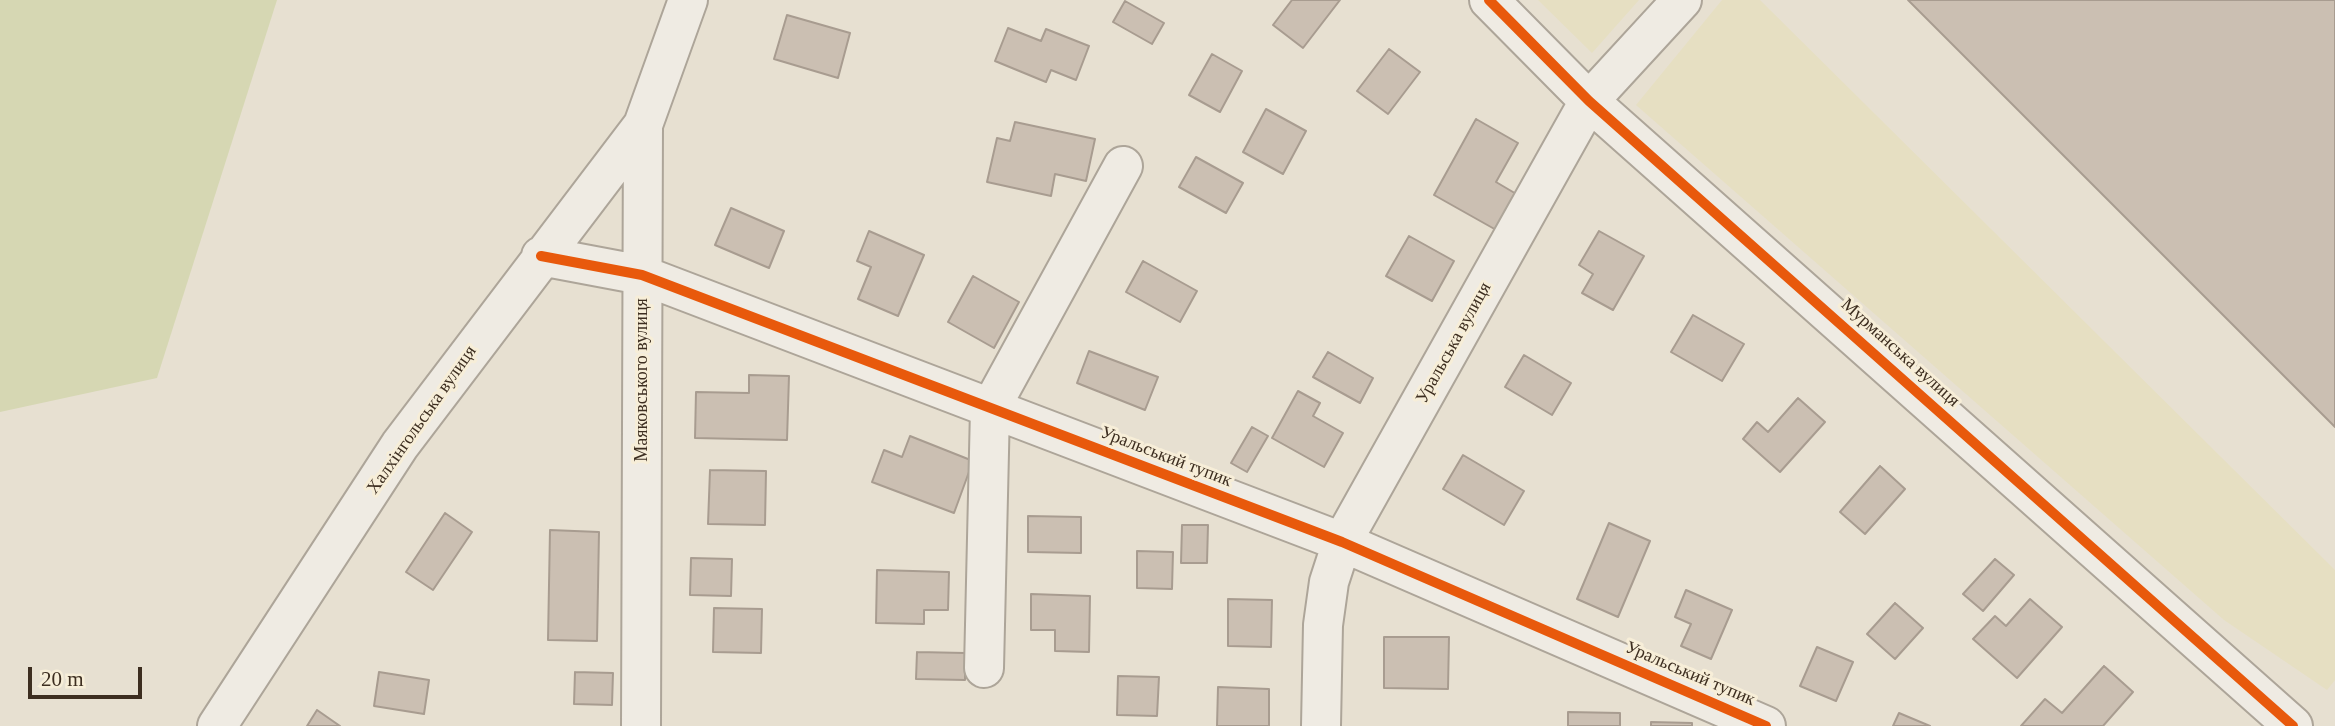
<!DOCTYPE html>
<html>
<head>
<meta charset="utf-8">
<style>
  body { margin:0 }
  #map { position:relative; width:2335px; height:726px; overflow:hidden; background:#e7e0d1; font-family:"Times New Roman",serif }
  canvas { display:block }
  .scale { position:absolute; left:28px; top:667px; width:114px; height:32px; box-sizing:border-box; border:4px solid #3d2e20; border-top:0; padding-left:9px; font-size:21px; line-height:24px; white-space:nowrap; color:#3d2e20; -webkit-text-stroke:5px #f7eed8; paint-order:stroke }
</style>
</head>
<body>
<div id="map">
<canvas width="2335" height="726"></canvas>
<div class="scale">20 m</div>
</div>
<script>
const g = document.querySelector('canvas').getContext('2d');
g.lineJoin = 'round';
function fillPath(path, color) { g.fillStyle = color; g.fill(path, 'evenodd'); }
const shape = rows => new Path2D(rows.map(r => 'M' + r).join(''));
function trace(path, color, width, dash) { g.strokeStyle = color; g.lineWidth = width; g.lineCap = dash ? 'butt' : 'round'; g.setLineDash(dash || []); g.stroke(path); }
function drawText(font, color, halo, rows, align = 'center') {
  g.font = font + ' "Times New Roman",serif'; g.lineWidth = 6; g.setLineDash([]); g.textBaseline = 'middle'; g.strokeStyle = halo; g.fillStyle = color; for (const [text, x, y, turn = 0] of rows) {
    g.save(); g.translate(x, y); g.rotate((+turn || 0) * Math.PI / 180); g.textAlign = isNaN(turn) ? turn : align; if (halo) g.strokeText(text, 0, 0); g.fillText(text, 0, 0); g.restore();
  }
}
fillPath(shape([
  [1538,0,1639,0,1592,53],
  [1722,0,1760,0,2335,570,2335,680,2327,690,2224,620,1636,105]
]), '#e6dfc2');
fillPath(shape([
  [0,0,277,0,157,378,0,412]
]), '#d6d7b3');
const building = shape([
  [1292,0,1340,0,1303,48,1273,25,1292,0],
  [1908,0,2335,0,2335,427,1908,0],
  [1125,1,1164,23,1152,44,1113,22,1125,1],
  [787,15,850,33,838,78,774,59,787,15],
  [1008,28,1041,41,1046,29,1089,46,1076,80,1051,70,1046,82,995,61,1008,28],
  [1389,49,1420,72,1388,114,1357,91,1389,49],
  [1212,54,1242,71,1220,112,1189,95,1212,54],
  [1266,109,1306,131,1283,174,1243,152,1266,109],
  [1476,119,1518,143,1496,182,1518,195,1498,231,1434,195,1476,119],
  [1015,122,1095,139,1086,181,1055,174,1051,196,987,182,997,138,1010,141,1015,122],
  [1196,157,1243,183,1226,213,1179,187,1196,157],
  [731,208,784,231,769,268,715,245,731,208],
  [869,231,924,255,898,316,858,299,871,267,857,261,869,231],
  [1599,231,1644,256,1613,310,1582,293,1593,274,1579,265,1599,231],
  [1409,236,1454,261,1432,301,1386,276,1409,236],
  [1143,261,1197,291,1180,322,1126,292,1143,261],
  [973,276,1019,302,994,348,948,322,973,276],
  [1693,315,1744,344,1722,381,1671,352,1693,315],
  [1089,351,1158,377,1145,410,1077,383,1089,351],
  [1328,352,1373,378,1360,403,1313,377,1328,352],
  [1524,355,1571,383,1552,415,1505,387,1524,355],
  [749,375,789,376,787,440,695,438,696,392,749,393,749,375],
  [1298,391,1320,403,1313,416,1343,433,1324,467,1272,438,1298,391],
  [1798,398,1825,422,1780,472,1743,439,1757,422,1768,432,1798,398],
  [1252,427,1268,436,1247,472,1231,463,1252,427],
  [910,436,973,461,954,513,872,482,884,450,902,457,910,436],
  [1463,455,1524,491,1504,525,1443,489,1463,455],
  [1880,466,1905,489,1865,534,1840,512,1880,466],
  [710,470,766,471,765,525,708,524,710,470],
  [445,513,472,532,433,590,406,572,445,513],
  [1028,516,1081,517,1081,553,1028,552,1028,516],
  [1609,523,1650,541,1618,617,1577,599,1609,523],
  [1182,525,1208,525,1207,563,1181,563,1182,525],
  [550,530,599,532,597,641,548,640,550,530],
  [1137,551,1173,552,1172,589,1137,588,1137,551],
  [691,558,732,559,731,596,690,595,691,558],
  [1995,559,2014,575,1983,611,1963,594,1995,559],
  [877,570,949,572,948,610,924,610,924,624,876,623,877,570],
  [1686,590,1732,610,1711,659,1681,646,1691,624,1675,617,1686,590],
  [1031,594,1090,596,1089,652,1055,651,1055,630,1031,630,1031,594],
  [1228,599,1272,600,1271,647,1228,646,1228,599],
  [2030,599,2062,627,2017,678,1973,639,1995,616,2006,626,2030,599],
  [1895,603,1923,628,1895,659,1867,634,1895,603],
  [714,608,762,609,761,653,713,652,714,608],
  [1384,637,1449,637,1448,689,1384,688,1384,637],
  [1817,647,1853,662,1836,701,1800,686,1817,647],
  [917,652,965,653,965,680,916,679,917,652],
  [2104,666,2133,692,2103,726,2021,726,2045,699,2062,713,2104,666],
  [379,672,429,680,424,714,374,706,379,672],
  [575,672,613,673,612,705,574,704,575,672],
  [1118,676,1159,677,1157,716,1117,715,1118,676],
  [1218,687,1269,689,1269,726,1217,726,1218,687],
  [317,710,340,726,307,726,317,710],
  [1568,712,1620,713,1620,726,1568,726,1568,712],
  [1899,713,1930,726,1893,726,1899,713],
  [1651,722,1692,723,1692,726,1651,726,1651,722]
]);
fillPath(building, '#cbbfb2');
trace(building, '#a89c90', 2);
const minor = shape([
  [1489,0,1589,101,2293,726],
  [541,256,642,275,1342,542,1766,726],
  [984,668,990,409,1123,166],
  [217,726,400,445,643,125],
  [641,726,643,125,688,0],
  [1321,726,1323,625,1329,582,1342,542,1589,101,1682,0]
]);
trace(minor, '#ada599', 42);
trace(minor, '#efebe3', 38);
trace(shape([
  [1489,0,1589,101,2293,726],
  [541,256,642,275,1342,542,1766,726]
]), '#e8590c', 10);
drawText('18px', '#3d2e20', '#f7eed8', [
  ["Уральська вулиця",1454,343,-61],
  ["Мурманська вулиця",1900,353,42],
  ["Маяковського вулиця",642,380,-90],
  ["Халхінгольська вулиця",422,420,-55],
  ["Уральський тупик",1166,457,21],
  ["Уральський тупик",1690,674,23]
]);
</script>
</body>
</html>
